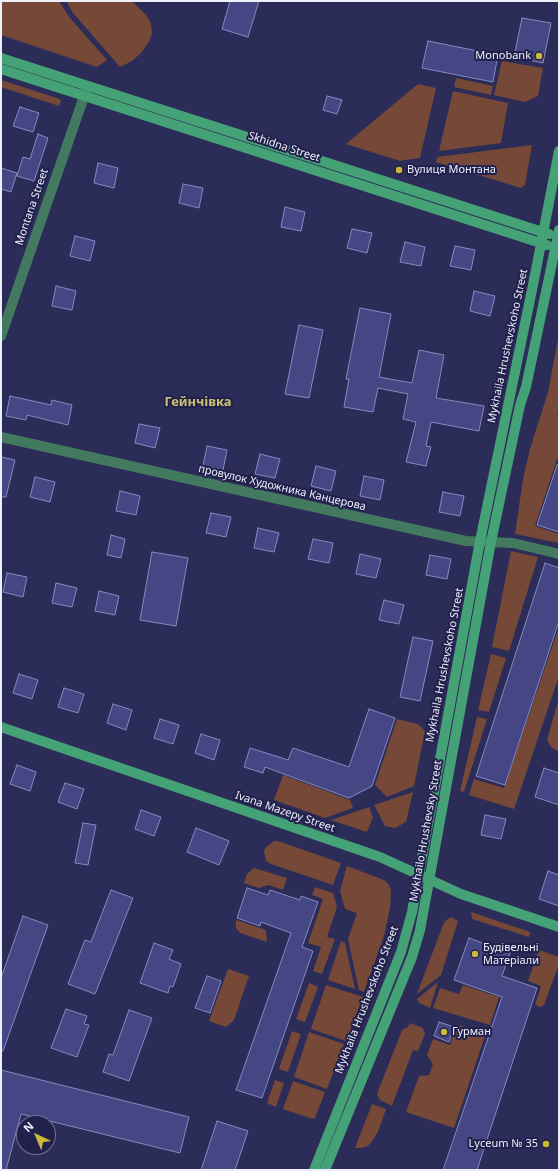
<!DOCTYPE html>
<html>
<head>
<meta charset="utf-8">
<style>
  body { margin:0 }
  #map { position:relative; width:560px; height:1171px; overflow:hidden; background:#2c2c58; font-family:"Noto Sans",sans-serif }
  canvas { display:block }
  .frame { position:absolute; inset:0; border:2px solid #edeffa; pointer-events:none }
  .north { position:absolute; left:16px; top:1115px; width:40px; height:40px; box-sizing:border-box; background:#22214d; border:1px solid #737392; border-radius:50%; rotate:316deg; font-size:11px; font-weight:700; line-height:16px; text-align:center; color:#edeffa }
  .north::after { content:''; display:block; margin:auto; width:14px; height:18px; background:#ccb939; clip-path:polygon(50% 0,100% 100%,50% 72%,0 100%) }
</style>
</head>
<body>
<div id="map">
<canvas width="560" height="1171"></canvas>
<div class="frame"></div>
<div class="north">N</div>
</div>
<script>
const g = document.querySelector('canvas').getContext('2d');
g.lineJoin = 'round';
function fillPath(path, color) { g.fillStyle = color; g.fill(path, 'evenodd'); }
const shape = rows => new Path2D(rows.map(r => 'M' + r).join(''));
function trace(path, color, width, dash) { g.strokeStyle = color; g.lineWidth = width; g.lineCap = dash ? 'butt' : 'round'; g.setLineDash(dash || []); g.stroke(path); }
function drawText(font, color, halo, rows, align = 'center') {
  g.font = font + ' "Noto Sans",sans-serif'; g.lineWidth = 4; g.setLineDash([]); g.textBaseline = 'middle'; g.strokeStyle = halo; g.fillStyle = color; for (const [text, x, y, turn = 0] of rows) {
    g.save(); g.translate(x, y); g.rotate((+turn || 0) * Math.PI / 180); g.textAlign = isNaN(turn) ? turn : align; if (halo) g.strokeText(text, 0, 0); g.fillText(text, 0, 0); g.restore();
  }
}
fillPath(shape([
  [1,1,59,1,70,18,107,60,97,67,1,35],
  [66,1,132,1,147,16,151,24,152,33,149,42,141,53,132,61,120,67,73,13],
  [502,61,543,68,538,96,525,102,494,95],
  [456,78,493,86,491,95,454,87],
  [1,80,60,99,61,101,59,106,1,87],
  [418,84,436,88,420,158,400,161,346,144],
  [453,91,508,103,501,143,439,151],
  [532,145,525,185,521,188,436,162,437,157],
  [559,334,559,410,557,416,559,417,559,453,535,526,559,534,559,543,515,534,523,479,530,449,548,392],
  [511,551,538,557,509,651,492,647],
  [559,627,559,676,514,809,469,795,474,779,504,788],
  [491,654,506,658,489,712,478,710],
  [559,698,559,752,551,747,547,740],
  [477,717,487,719,464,792,460,791],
  [397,719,418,724,425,731,414,786,387,797,375,785],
  [283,775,350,800,353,808,325,818,274,800],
  [413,792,406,822,395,828,385,826,374,805],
  [369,807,373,817,367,832,331,820],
  [274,841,278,841,341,863,333,885,271,864,266,861,264,852,265,848],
  [347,866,384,880,389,885,391,891,390,908,384,936,364,992,359,990,348,939,357,913,345,909,340,891],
  [254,868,287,878,283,890,269,885,259,888,244,883,247,874],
  [315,887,333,893,337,907,327,937,335,939,322,974,313,971,321,947,308,943,323,899,312,895],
  [471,912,530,932,529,937,472,919],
  [451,917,458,921,441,975,417,994,443,925,445,921],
  [236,920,266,930,267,942,240,933,236,928],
  [341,941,345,943,355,989,328,980],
  [539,950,559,957,559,964,544,1005,541,1007,535,1005,541,986,528,981],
  [228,969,249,976,234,1020,226,1027,209,1021],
  [438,982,430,1008,419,1003,417,999],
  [309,983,318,987,305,1022,296,1019],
  [326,985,363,997,346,1041,311,1029],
  [463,985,499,997,490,1025,433,1008,440,988,459,994],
  [410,1023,423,1028,425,1034,418,1051,413,1050,392,1106,380,1100,377,1094,402,1030,408,1027],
  [457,1025,486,1033,454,1128,406,1112,419,1076,429,1075,433,1064,427,1055,433,1039,450,1045],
  [292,1031,301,1034,288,1072,279,1069],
  [309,1032,344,1044,327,1089,294,1077],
  [275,1080,284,1083,276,1107,267,1103],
  [293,1081,325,1092,315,1118,313,1119,283,1109],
  [372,1104,386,1109,378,1132,373,1140,368,1146,361,1148,355,1148]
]), '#754837');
const building = shape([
  [230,1,259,1,248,37,222,29,230,1],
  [522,18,551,23,543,63,514,57,522,18],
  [428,41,498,55,493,82,422,68,428,41],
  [327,96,342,100,337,114,323,110,327,96],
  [20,107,39,113,33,132,13,126,20,107],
  [38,134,48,138,34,181,17,176,23,157,30,159,38,134],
  [98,163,118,168,114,188,94,183,98,163],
  [1,168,17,173,11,192,1,189,1,168],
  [183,184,203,188,199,208,179,203,183,184],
  [285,207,305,212,301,231,281,227,285,207],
  [352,229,372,233,367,253,347,248,352,229],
  [75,236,95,241,90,261,70,256,75,236],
  [405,242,425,247,421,266,400,262,405,242],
  [455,246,475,250,471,270,450,266,455,246],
  [56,286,76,291,72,310,52,306,56,286],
  [474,291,495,296,490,316,470,311,474,291],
  [360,308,391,314,379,377,412,383,419,350,444,355,436,398,484,406,479,431,431,422,426,446,431,447,426,466,406,462,416,422,403,419,408,394,378,388,373,412,344,407,349,379,346,379,360,308],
  [299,325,323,330,309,398,285,394,299,325],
  [10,396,51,405,52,400,72,405,68,425,27,415,26,420,6,416,10,396],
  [139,424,160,428,155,448,135,443,139,424],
  [207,446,227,450,223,470,203,466,207,446],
  [260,454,280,459,275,478,255,474,260,454],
  [1,457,15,460,6,497,1,497,1,457],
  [557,465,559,465,559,532,537,525,557,465],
  [316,466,336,471,331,491,311,486,316,466],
  [364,476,384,480,380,500,360,496,364,476],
  [35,477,55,482,50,502,30,497,35,477],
  [120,491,140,496,136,515,116,511,120,491],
  [443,492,464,496,460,516,439,512,443,492],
  [211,513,231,517,226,537,206,533,211,513],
  [258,528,279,533,274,552,254,548,258,528],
  [111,535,125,539,121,558,107,555,111,535],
  [313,539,333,543,329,563,308,559,313,539],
  [152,552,188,558,176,626,140,620,152,552],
  [360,554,381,559,376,578,356,574,360,554],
  [430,555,451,559,447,579,426,575,430,555],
  [545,563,559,568,559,621,505,785,476,776,545,563],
  [7,573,27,577,23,597,3,592,7,573],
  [56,583,77,588,72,607,52,603,56,583],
  [99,591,119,596,115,615,95,611,99,591],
  [384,600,404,605,399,624,379,620,384,600],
  [413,637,433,641,420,701,400,697,413,637],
  [19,674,38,680,32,699,13,693,19,674],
  [64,688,84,694,78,713,58,707,64,688],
  [113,704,132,710,126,730,107,723,113,704],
  [369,709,395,718,372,786,349,798,265,767,263,773,244,767,250,748,288,760,293,748,349,767,369,709],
  [160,719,179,725,173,744,154,738,160,719],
  [201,734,220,740,214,760,195,753,201,734],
  [17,765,36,772,30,791,10,784,17,765],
  [544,768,559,773,559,805,535,797,544,768],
  [65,783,84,789,77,809,58,802,65,783],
  [141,810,161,817,154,836,135,829,141,810],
  [485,815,506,819,501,839,481,835,485,815],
  [83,823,96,825,88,865,75,863,83,823],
  [196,828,229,841,219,865,187,852,196,828],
  [548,871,559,875,559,906,539,899,548,871],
  [247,888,268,895,270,890,300,900,301,896,318,902,302,947,313,951,262,1098,236,1090,291,933,261,922,260,926,237,918,247,888],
  [111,890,133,898,95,994,68,984,85,940,91,942,111,890],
  [23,916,48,925,3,1051,1,1051,1,978,23,916],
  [469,938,510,953,502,976,537,988,477,1170,443,1170,502,997,454,980,469,938],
  [154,943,173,950,169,959,181,964,173,987,170,986,168,993,140,983,154,943],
  [207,976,221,981,210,1013,195,1008,207,976],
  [66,1009,87,1016,84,1024,89,1025,77,1057,51,1048,66,1009],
  [129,1010,152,1018,129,1081,103,1072,109,1054,113,1055,129,1010],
  [439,1022,454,1027,449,1042,434,1036,439,1022],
  [1,1070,189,1117,180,1153,21,1114,6,1170,1,1170,1,1070],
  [217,1121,248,1131,235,1170,201,1170,217,1121]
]);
fillPath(building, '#454684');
trace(building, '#868abf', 1);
trace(shape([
  [1,336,87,88],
  [1,437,466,541,513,543,559,554]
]), '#43795e', 10);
trace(shape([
  [1,58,549,234],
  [1,69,547,245],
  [1,727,380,857,461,894,559,927],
  [314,1170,401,952,412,912,480,541,533,285,559,151],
  [325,1170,412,957,420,930,491,542,520,405,526,387,559,230]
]), '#45a176', 10);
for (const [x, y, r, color] of [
  [539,56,4,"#ccb939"],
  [399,170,4,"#ccb939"],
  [475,954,4,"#ccb939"],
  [444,1032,4,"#ccb939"],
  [546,1144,4,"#ccb939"]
]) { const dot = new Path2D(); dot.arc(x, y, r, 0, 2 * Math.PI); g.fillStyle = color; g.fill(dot); trace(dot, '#22214d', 1.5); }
drawText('11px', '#edeffa', '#22214d', [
  ["Monobank",531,56,"right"],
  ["Вулиця Монтана",407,170],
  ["Будівельні",483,948],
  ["Матеріали",483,961],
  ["Гурман",452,1032],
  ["Lyceum № 35",538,1144,"right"]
], 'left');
drawText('11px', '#edeffa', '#22214d', [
  ["Skhidna Street",284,147,18],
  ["Montana Street",32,207,-71],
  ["Mykhaila Hrushevskoho Street",508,346,-78],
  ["провулок Художника Канцерова",282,488,13],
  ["Mykhaila Hrushevskoho Street",445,665,-79],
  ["Ivana Mazepy Street",285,812,19],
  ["Mykhailo Hrushevsky Street",426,831,-80],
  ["Mykhaila Hrushevskoho Street",367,1000,-69]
]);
drawText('bold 13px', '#cdc173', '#22214d', [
  ["Гейнчівка",198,402]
]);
</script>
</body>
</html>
